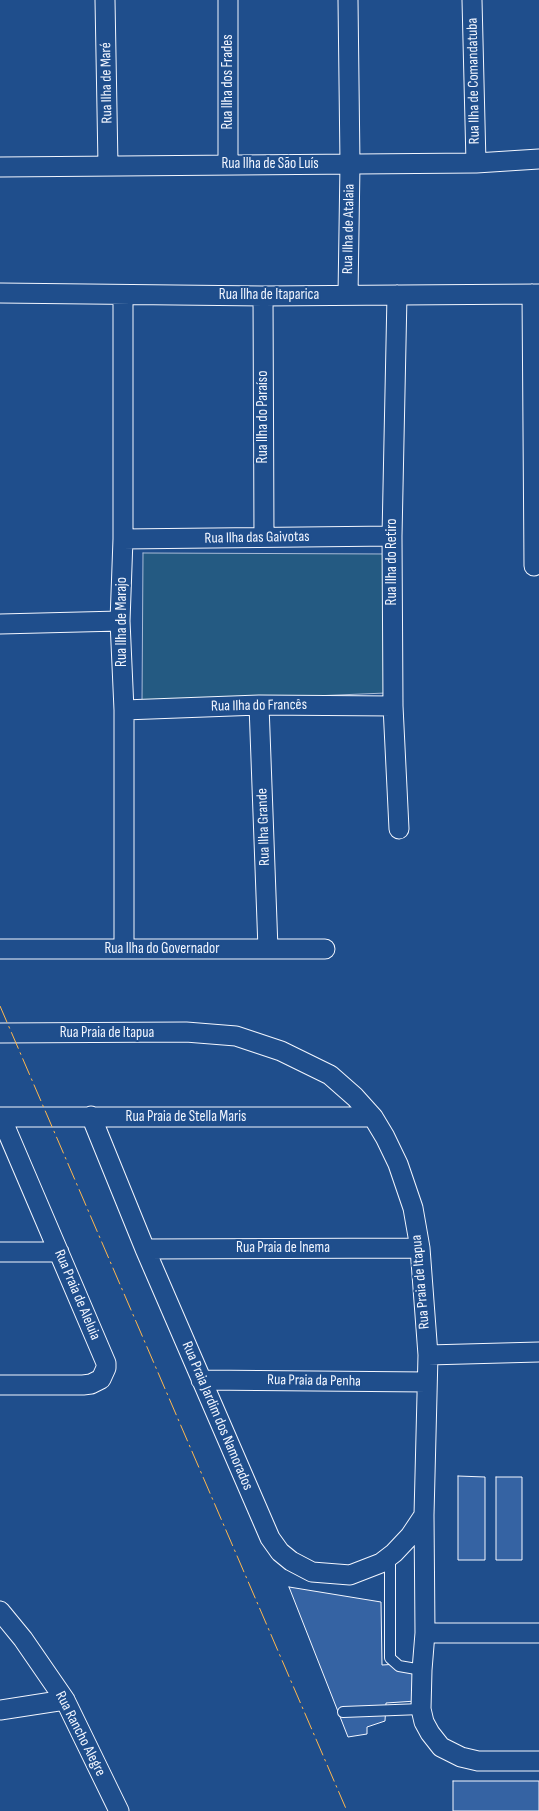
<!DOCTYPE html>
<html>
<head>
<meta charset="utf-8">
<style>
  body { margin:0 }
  canvas { display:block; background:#1f4e8c }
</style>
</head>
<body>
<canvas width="539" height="1811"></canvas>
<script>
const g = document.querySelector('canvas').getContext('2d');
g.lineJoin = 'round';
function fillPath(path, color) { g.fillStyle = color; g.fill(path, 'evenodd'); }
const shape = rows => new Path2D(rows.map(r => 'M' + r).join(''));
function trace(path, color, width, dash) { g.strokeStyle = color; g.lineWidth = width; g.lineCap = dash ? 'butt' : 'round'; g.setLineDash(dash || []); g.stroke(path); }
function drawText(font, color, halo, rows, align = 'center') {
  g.font = font + ' "Sofia Sans Condensed",sans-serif'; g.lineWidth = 4; g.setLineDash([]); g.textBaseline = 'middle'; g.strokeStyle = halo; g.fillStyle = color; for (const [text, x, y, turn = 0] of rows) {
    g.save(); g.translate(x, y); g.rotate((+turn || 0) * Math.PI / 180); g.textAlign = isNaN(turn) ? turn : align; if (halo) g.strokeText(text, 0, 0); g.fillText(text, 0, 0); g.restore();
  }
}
const green = shape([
  [143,553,388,554,386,693,142,703,143,553]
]);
fillPath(green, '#245a82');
trace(green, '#a8bbd7', 1);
const building = shape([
  [458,1476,485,1477,485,1560,458,1560,458,1476],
  [496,1477,522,1477,522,1560,496,1560,496,1477],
  [289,1587,381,1602,382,1665,415,1663,416,1701,386,1703,385,1721,367,1727,367,1734,348,1737,289,1587],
  [453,1781,539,1781,539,1811,453,1811,453,1781]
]);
fillPath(building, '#3563a3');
trace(building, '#f2f6ff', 1);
const service = shape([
  [390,1556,390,1658,399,1666,422,1670],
  [343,1712,421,1709]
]);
const minor = shape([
  [105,0,108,165],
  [228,0,228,164],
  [472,0,476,163],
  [0,167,476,163,539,159],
  [0,293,263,296,539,294],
  [532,294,534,566],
  [123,295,123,539,120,621,124,710,124,949],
  [348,295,350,164,348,0],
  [397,295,392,536,393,706,399,829],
  [263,296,264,537],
  [123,539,392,536],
  [0,624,120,621],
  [259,705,268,949],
  [124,710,259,705,393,706],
  [0,949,325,949],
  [0,1033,186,1032,236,1036,281,1051,330,1075,355,1097,373,1117,385,1137,398,1164,413,1208,420,1248,428,1355,424,1515,425,1633,422,1670,421,1709,424,1722,430,1733,441,1747,461,1757,478,1761,539,1761],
  [91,1116,145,1249,270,1538,280,1552,291,1561,312,1572,350,1575,381,1563,394,1553,410,1536,424,1515],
  [0,1117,373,1117],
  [145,1249,420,1248],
  [0,1252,59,1252],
  [428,1355,539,1352],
  [201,1380,427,1382],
  [0,1385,83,1385,91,1384,101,1379,106,1368,106,1363,1,1117],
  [0,1611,23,1639,65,1700,119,1811],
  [425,1633,539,1633],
  [0,1710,65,1700]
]);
trace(service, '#f2f6ff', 12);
trace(minor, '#f2f6ff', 21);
trace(service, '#1f4e8c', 10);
trace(minor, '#1f4e8c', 19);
trace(shape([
  [0,1006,347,1811]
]), '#ffb74d', 1, [18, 4, 2.5, 4]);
drawText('15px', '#f2f6ff', '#1f4e8c', [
  ["Rua Ilha de Comandatuba",474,81,-91],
  ["Rua Ilha dos Frades",228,82,-90],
  ["Rua Ilha de Maré",107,83,-91],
  ["Rua Ilha de São Luís",270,164],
  ["Rua Ilha de Atalaia",349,229,-89],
  ["Rua Ilha de Itaparica",269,295],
  ["Rua Ilha do Paraíso",263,417,-90],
  ["Rua Ilha das Gaivotas",257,538,-1],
  ["Rua Ilha do Retiro",392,562,-90],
  ["Rua Ilha de Marajo",122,622,-90],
  ["Rua Ilha do Francês",259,706,-1],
  ["Rua Ilha Grande",264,827,-92],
  ["Rua Ilha do Governador",162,949],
  ["Rua Praia de Itapua",107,1033],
  ["Rua Praia de Stella Maris",186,1117],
  ["Rua Praia de Inema",283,1248],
  ["Rua Praia de Itapua",421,1282,-95],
  ["Rua Praia de Aleluia",77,1295,67],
  ["Rua Praia da Penha",314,1381,1],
  ["Rua Praia Jardim dos Namorados",217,1416,67],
  ["Rua Rancho Alegre",80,1734,63]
]);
</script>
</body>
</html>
